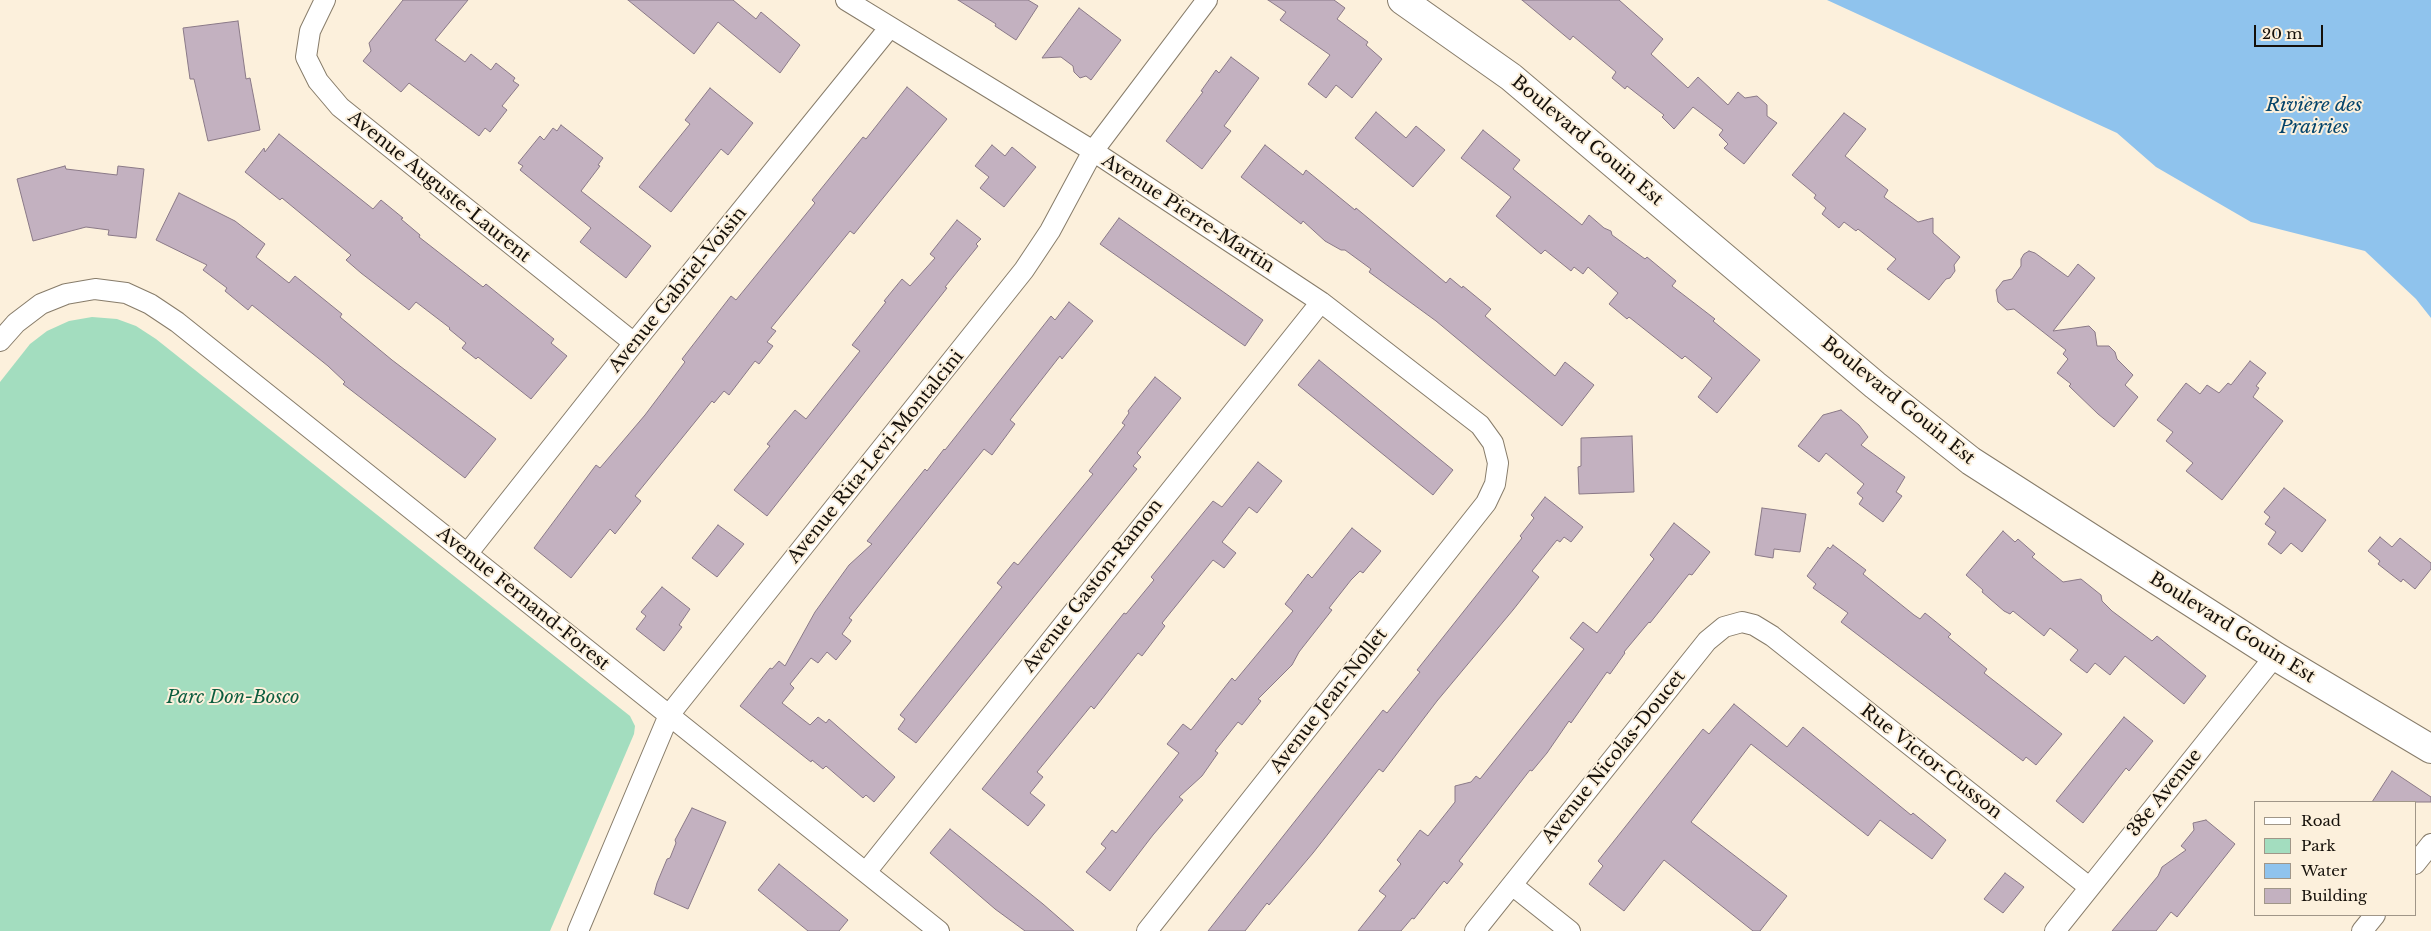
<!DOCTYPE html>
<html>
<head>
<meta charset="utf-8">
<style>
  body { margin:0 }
  #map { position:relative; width:2431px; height:931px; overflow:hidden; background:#fcf0dc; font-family:"Libre Baskerville",serif }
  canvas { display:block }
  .legend { position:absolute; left:2254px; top:801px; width:162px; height:115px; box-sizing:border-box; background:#fcf0dc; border:1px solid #a09688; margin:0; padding:6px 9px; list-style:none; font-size:15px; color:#15100a }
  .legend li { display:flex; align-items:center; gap:10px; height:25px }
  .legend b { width:25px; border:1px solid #a09688 }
  .scale { position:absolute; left:2254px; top:25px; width:69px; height:22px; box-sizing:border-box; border:2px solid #15100a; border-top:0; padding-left:6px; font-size:15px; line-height:18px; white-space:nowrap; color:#15100a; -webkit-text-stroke:4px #fcf0dc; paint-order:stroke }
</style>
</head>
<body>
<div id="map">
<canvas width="2431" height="931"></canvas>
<ul class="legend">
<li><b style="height:6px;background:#fff"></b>Road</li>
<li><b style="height:14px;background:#a3ddbf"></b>Park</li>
<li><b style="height:14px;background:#8fc3ed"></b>Water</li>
<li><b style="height:14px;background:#c3b1c0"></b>Building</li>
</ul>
<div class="scale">20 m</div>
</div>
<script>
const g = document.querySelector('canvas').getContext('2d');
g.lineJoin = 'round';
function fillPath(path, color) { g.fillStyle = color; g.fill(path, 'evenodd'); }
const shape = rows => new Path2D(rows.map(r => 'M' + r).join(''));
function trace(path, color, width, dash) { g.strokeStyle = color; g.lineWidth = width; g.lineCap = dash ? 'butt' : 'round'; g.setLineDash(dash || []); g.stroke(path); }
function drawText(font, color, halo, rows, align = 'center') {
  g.font = font + ' "Libre Baskerville",serif'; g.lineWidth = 4; g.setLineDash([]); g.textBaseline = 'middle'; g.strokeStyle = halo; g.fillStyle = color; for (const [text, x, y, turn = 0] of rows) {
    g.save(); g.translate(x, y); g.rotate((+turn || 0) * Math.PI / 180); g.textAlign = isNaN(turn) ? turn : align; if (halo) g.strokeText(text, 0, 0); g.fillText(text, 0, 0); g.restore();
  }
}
fillPath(shape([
  [92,317,117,319,136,326,156,339,630,716,635,726,634,734,550,931,0,931,0,382,30,344,47,331,69,321]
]), '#a3ddbf');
fillPath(shape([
  [1827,0,2431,0,2431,318,2416,299,2365,251,2251,222,2156,167,2117,133]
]), '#8fc3ed');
const building = shape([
  [403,0,468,0,435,40,465,62,471,54,491,70,496,63,515,78,513,81,519,85,502,106,507,110,490,132,485,128,479,136,409,83,401,92,363,61,371,51,369,43,403,0],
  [628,0,733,0,756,19,761,12,800,45,780,73,718,22,694,54,628,0],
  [958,0,1028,0,1038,6,1016,40,995,26,996,24,958,0],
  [1268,0,1334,0,1345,8,1337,19,1368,42,1366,45,1382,59,1352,98,1336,85,1326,98,1308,84,1330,55,1280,20,1286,12,1268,0],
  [1522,0,1619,0,1663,39,1651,54,1688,88,1698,77,1728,105,1738,92,1745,98,1757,96,1767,105,1767,116,1777,123,1744,164,1724,148,1728,144,1719,135,1723,130,1693,107,1674,129,1662,117,1664,115,1627,86,1625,89,1612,78,1616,72,1573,36,1570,40,1522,0],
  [1079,8,1121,40,1091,80,1086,76,1080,78,1074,72,1073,66,1061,57,1042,58,1079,8],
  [238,21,246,79,250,78,260,130,208,141,194,79,190,79,183,28,238,21],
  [1231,57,1259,78,1224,126,1231,131,1202,169,1166,141,1203,92,1201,91,1216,70,1219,73,1231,57],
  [907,87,947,119,854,234,850,231,771,328,776,331,767,342,773,346,759,364,755,361,729,395,724,391,714,403,712,401,635,496,641,501,615,534,610,529,571,578,534,548,596,465,600,468,645,415,685,362,682,359,731,296,736,300,815,203,812,200,863,137,866,139,907,87],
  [710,88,753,123,728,155,721,149,671,212,639,187,690,124,685,120,710,88],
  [1376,112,1406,138,1416,126,1445,150,1413,187,1355,138,1376,112],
  [1844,113,1866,129,1845,156,1888,190,1884,197,1918,222,1933,218,1933,233,1960,257,1954,265,1955,271,1950,278,1946,279,1929,300,1887,269,1896,259,1858,229,1856,231,1844,222,1839,228,1822,214,1826,208,1814,198,1816,195,1792,175,1844,113],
  [561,125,603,158,598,165,600,166,581,191,651,246,626,278,580,242,591,228,520,170,523,166,518,163,540,136,544,140,553,128,557,131,561,125],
  [1483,130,1520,160,1513,169,1582,225,1589,215,1604,228,1611,231,1612,235,1645,259,1647,257,1676,281,1672,286,1715,319,1713,321,1760,360,1717,413,1698,397,1712,378,1685,356,1682,359,1629,317,1627,319,1609,304,1618,293,1588,267,1583,274,1574,267,1571,271,1545,250,1541,254,1496,216,1511,197,1461,158,1483,130],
  [279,134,373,209,381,200,403,218,401,219,420,235,419,237,483,287,486,284,554,339,551,343,567,356,531,399,478,357,476,359,462,348,466,343,449,329,450,328,416,302,409,310,361,273,346,260,351,255,282,198,280,200,245,172,264,148,265,152,279,134],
  [992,145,1005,156,1012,147,1036,167,1004,207,980,188,989,177,975,166,992,145],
  [1265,145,1303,175,1306,170,1355,210,1356,208,1446,283,1450,278,1462,288,1463,286,1491,309,1485,316,1555,376,1565,362,1594,385,1562,426,1436,321,1369,272,1371,269,1345,250,1341,250,1325,241,1303,221,1301,224,1241,177,1265,145],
  [65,166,66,169,117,175,118,166,144,169,136,238,108,235,109,230,86,227,33,241,17,179,65,166],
  [179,193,235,221,265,244,256,257,289,283,295,276,342,314,340,317,392,360,496,439,465,478,343,384,345,382,328,366,252,305,248,310,225,291,227,288,203,270,207,265,156,240,179,193],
  [1119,218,1263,320,1245,346,1100,244,1119,218],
  [957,220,981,239,976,244,978,246,945,287,947,288,767,516,734,490,770,446,767,444,795,410,806,419,860,351,852,345,886,302,884,301,902,279,910,286,935,258,930,254,957,220],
  [2029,251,2035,253,2068,277,2078,264,2095,278,2053,331,2089,326,2095,332,2097,346,2109,346,2115,352,2117,359,2133,375,2125,385,2138,397,2114,427,2098,414,2069,386,2071,384,2057,373,2068,359,2063,354,2066,350,2014,309,2007,310,1998,302,1996,290,2003,281,2012,279,2021,266,2021,259,2024,254,2029,251],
  [1069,302,1093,321,1062,359,1060,356,1010,420,1015,424,992,455,984,449,849,618,852,620,842,634,851,641,836,660,827,652,818,663,811,658,790,684,794,688,782,703,810,725,818,717,826,723,829,719,895,777,874,802,866,795,863,798,826,766,823,769,812,760,811,762,740,706,770,668,772,669,779,661,785,666,815,612,849,565,872,544,867,541,925,469,927,471,944,449,945,450,1051,316,1055,320,1069,302],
  [1319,360,1453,470,1433,495,1298,385,1319,360],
  [2250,361,2266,373,2256,386,2259,388,2253,397,2283,421,2222,500,2186,471,2193,463,2166,441,2173,432,2157,420,2186,383,2200,394,2207,385,2219,393,2228,383,2231,385,2250,361],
  [1155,377,1181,398,1137,453,1141,457,1133,466,1137,469,916,743,898,729,905,719,900,715,1002,587,997,583,1014,562,1018,565,1093,474,1089,471,1125,425,1122,423,1129,413,1128,411,1155,377],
  [1841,410,1859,425,1868,437,1861,445,1905,477,1896,492,1902,496,1883,522,1859,504,1863,498,1857,493,1864,484,1826,453,1819,462,1798,446,1823,415,1841,410],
  [1632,436,1634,492,1579,494,1578,467,1581,466,1581,438,1632,436],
  [1258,462,1282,481,1257,513,1249,507,1222,542,1236,553,1224,568,1213,560,1162,623,1165,626,1142,656,1138,653,1094,709,1091,706,1037,772,1043,777,1030,793,1045,805,1028,826,982,789,1124,613,1126,614,1154,580,1151,577,1213,501,1222,507,1258,462],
  [2284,488,2326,520,2302,552,2291,543,2281,554,2268,544,2276,532,2265,524,2270,517,2264,512,2284,488],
  [1545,497,1583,527,1571,542,1564,537,1560,542,1557,540,1532,571,1539,577,1513,610,1437,701,1383,772,1379,769,1313,853,1269,905,1267,903,1245,931,1208,931,1383,710,1387,713,1420,672,1417,670,1522,538,1520,536,1534,518,1531,515,1545,497],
  [1762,508,1806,514,1800,552,1774,549,1773,558,1755,555,1762,508],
  [1674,523,1710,552,1692,575,1689,574,1650,623,1649,622,1624,652,1625,653,1610,674,1607,672,1571,723,1569,721,1547,753,1532,771,1530,770,1459,861,1463,864,1447,884,1444,881,1414,919,1412,918,1401,931,1358,931,1386,896,1379,891,1401,864,1397,860,1420,830,1428,836,1455,802,1455,786,1471,782,1476,776,1480,779,1584,649,1570,638,1583,622,1597,633,1654,559,1650,555,1674,523],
  [718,525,744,544,717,577,692,558,718,525],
  [1352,528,1381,551,1363,573,1360,571,1351,580,1329,608,1332,610,1299,652,1292,665,1258,699,1261,701,1242,725,1238,722,1215,751,1218,753,1202,776,1179,797,1183,800,1153,835,1110,891,1086,872,1106,848,1101,844,1112,830,1116,833,1179,753,1167,744,1183,724,1191,730,1232,678,1235,681,1293,611,1285,604,1308,574,1312,578,1352,528],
  [2003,531,2015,542,2018,539,2035,554,2032,557,2063,582,2081,579,2101,595,2102,601,2112,611,2152,641,2157,636,2206,676,2184,704,2125,656,2110,675,2095,663,2087,673,2070,660,2078,650,2050,628,2044,636,2013,611,2010,614,2004,611,1982,592,1983,590,1966,575,2003,531],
  [2380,537,2392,547,2400,538,2431,563,2431,569,2415,589,2403,579,2401,582,2378,564,2380,561,2368,551,2380,537],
  [1833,545,1866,570,1863,574,1914,615,1920,619,1925,613,1951,634,1948,637,1987,669,1984,673,2062,734,2036,765,2026,757,2023,761,1841,622,1848,613,1813,588,1816,584,1807,576,1828,547,1830,549,1833,545],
  [662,587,690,609,679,625,682,627,664,651,636,629,646,616,641,612,662,587],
  [1734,704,1787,747,1803,727,1911,815,1913,813,1946,840,1932,859,1880,820,1868,836,1751,744,1691,822,1787,896,1760,931,1753,931,1664,860,1624,911,1589,884,1603,866,1598,861,1703,729,1709,734,1734,704],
  [2124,717,2153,741,2129,771,2126,768,2083,823,2056,801,2124,717],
  [2392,771,2431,797,2431,802,2372,802,2392,771],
  [692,808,726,822,688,909,654,894,657,883,667,859,670,858,676,843,675,840,692,808],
  [2206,820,2235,844,2177,917,2171,912,2156,931,2112,931,2158,876,2162,867,2186,850,2181,846,2194,830,2193,823,2206,820],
  [950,829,1043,904,1074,931,1025,931,995,909,930,853,950,829],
  [779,864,848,920,839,931,808,931,758,890,779,864],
  [2005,873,2024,887,2003,913,1984,899,2005,873]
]);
fillPath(building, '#c3b1c0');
trace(building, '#8a7987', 1);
const street = shape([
  [325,0,310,31,306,57,318,81,340,107,634,343],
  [846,0,1093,151,1321,302,1480,425,1493,443,1498,463,1495,484,1486,503,1147,931],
  [0,341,16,323,41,304,66,294,95,289,126,293,150,304,177,322,939,931],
  [467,554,634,343,890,27],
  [2415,864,2431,844],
  [866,872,1321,302],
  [1512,885,1570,931],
  [578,931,669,715,1024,270,1050,231,1093,151,1207,0],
  [1475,931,1707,641,1724,627,1742,622,1754,625,1772,636,2089,887],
  [2055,931,2275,656],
  [2362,931,2375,915]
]);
const secondary = shape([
  [1402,0,1511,77,1875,385,1971,461,2275,656,2431,749]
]);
trace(street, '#877c6a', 22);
trace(secondary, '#877c6a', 30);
trace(street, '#fff', 20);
trace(secondary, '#fff', 28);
drawText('18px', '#15100a', '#fcf0dc', [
  ["Boulevard Gouin Est",1587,141,40],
  ["Avenue Auguste-Laurent",439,187,39],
  ["Avenue Pierre-Martin",1188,214,33],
  ["Avenue Gabriel-Voisin",678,290,-51],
  ["Boulevard Gouin Est",1898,401,39],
  ["Avenue Rita-Levi-Montalcini",876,457,-51],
  ["Avenue Gaston-Ramon",1093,586,-52],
  ["Avenue Fernand-Forest",523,599,39],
  ["Boulevard Gouin Est",2232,628,32],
  ["Avenue Jean-Nollet",1329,701,-52],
  ["Avenue Nicolas-Doucet",1614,757,-51],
  ["Rue Victor-Cusson",1931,762,38],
  ["38e Avenue",2165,793,-51]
]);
drawText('italic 18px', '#0c5d3f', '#fcf0dc', [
  ["Parc Don-Bosco",233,698]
]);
drawText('italic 19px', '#04446b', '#fcf0dc', [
  ["Rivière des",2314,106],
  ["Prairies",2314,128]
]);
</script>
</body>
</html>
